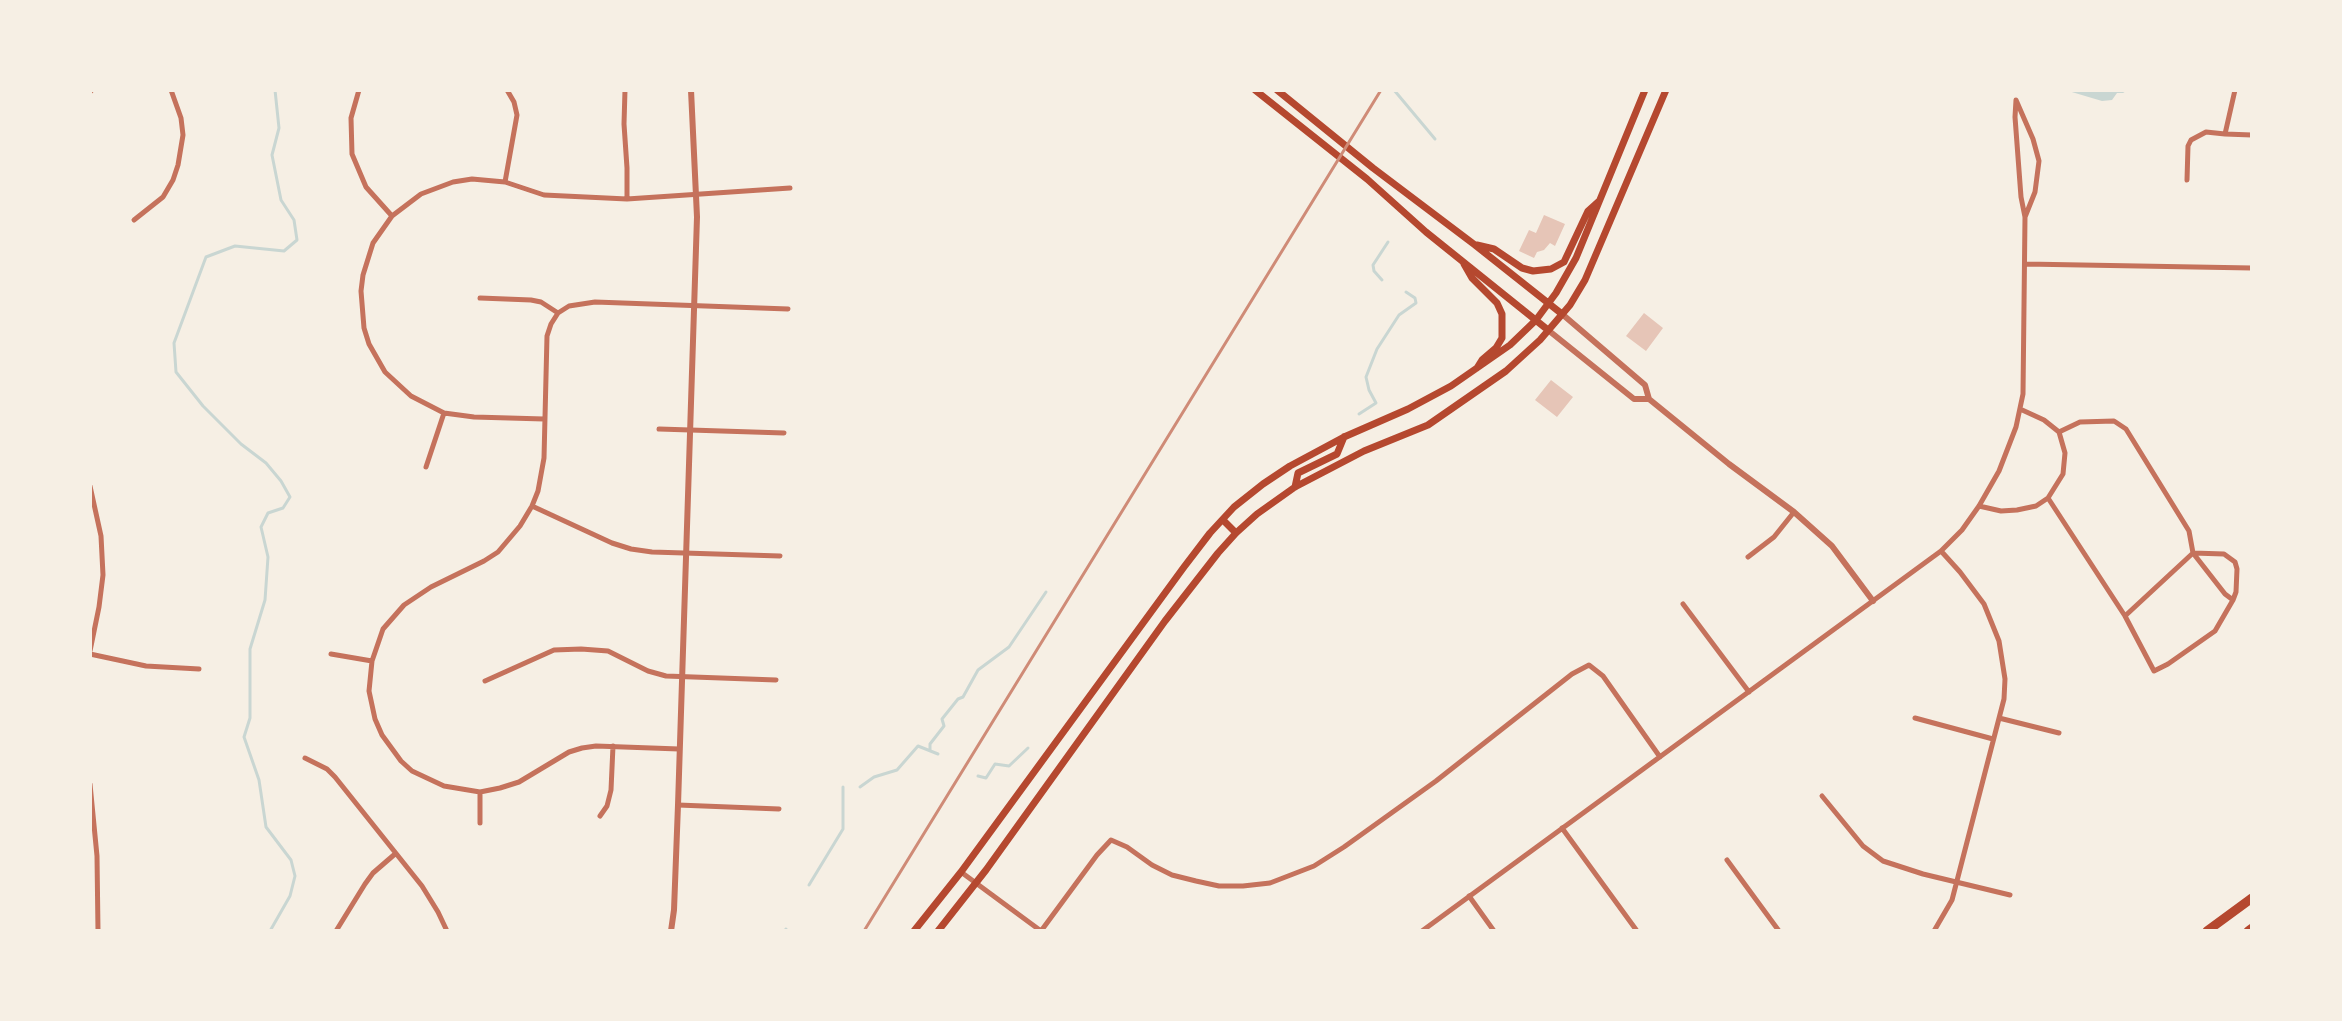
<!DOCTYPE html>
<html>
<head>
<meta charset="utf-8">
<style>
  body { margin:0 }
  #map { position:relative; width:2342px; height:1021px; overflow:hidden; background:#f6efe4; font-family:Cabin,sans-serif }
  canvas { display:block }
  .frame { position:absolute; inset:0; border:92px solid #f6efe4; pointer-events:none }
</style>
</head>
<body>
<div id="map">
<canvas width="2342" height="1021"></canvas>
<div class="frame"></div>
</div>
<script>
const g = document.querySelector('canvas').getContext('2d');
g.lineJoin = 'round';
function fillPath(path, color) { g.fillStyle = color; g.fill(path, 'evenodd'); }
const shape = rows => new Path2D(rows.map(r => 'M' + r).join(''));
function trace(path, color, width, dash) { g.strokeStyle = color; g.lineWidth = width; g.lineCap = dash ? 'butt' : 'round'; g.setLineDash(dash || []); g.stroke(path); }
fillPath(shape([
  [2065,90,2128,90,2123,93,2117,93,2112,100,2102,101]
]), '#c9d6d2');
trace(shape([
  [1394,90,1435,139],
  [1382,280,1374,271,1373,265,1388,242],
  [1359,414,1376,403,1369,390,1366,377,1377,349,1399,315,1416,303,1415,298,1406,292],
  [930,750,930,744,944,726,942,719,958,699,963,697,978,670,1009,647,1046,592],
  [978,776,986,778,995,764,1009,766,1028,748],
  [860,787,874,777,897,770,918,746,938,754],
  [809,885,843,829,843,787],
  [270,931,290,896,295,876,291,860,266,827,259,780,244,737,250,718,250,649,265,600,268,557,261,527,268,513,283,508,290,497,281,481,266,463,241,444,203,406,176,372,174,343,206,257,235,246,284,251,297,240,294,220,281,200,272,155,279,128,275,90],
  [785,931,786,929]
]), '#c9d6d2', 3);
fillPath(shape([
  [1544,215,1565,224,1555,246,1550,243,1544,250,1537,252,1534,258,1519,251,1529,230,1536,233],
  [1644,313,1663,328,1646,351,1626,336],
  [1551,380,1573,397,1557,417,1535,400]
]), '#e6c5b7');
trace(shape([
  [359,90,351,118,352,154,366,187,392,216],
  [625,90,624,124,627,168,627,199],
  [2235,90,2225,134,2252,135],
  [90,92,92,90],
  [2187,180,2188,146,2191,140,2206,132,2225,134],
  [505,182,517,115,514,102,507,90],
  [134,220,163,197,173,180,178,165,183,135,181,118,171,90],
  [2025,264,2252,268],
  [480,298,531,300,541,302,558,313],
  [544,419,474,417,444,413,411,396,385,372,369,344,364,328,361,291,363,275,373,243,392,216,421,194,453,182,472,179,505,182,544,195,627,199,790,188],
  [659,429,784,433],
  [426,467,444,413],
  [90,486,101,536,103,575,99,607,90,651],
  [2048,498,2125,616,2193,553,2189,531,2126,429,2114,421,2080,422,2059,432],
  [532,506,612,543,631,549,652,552,780,556],
  [1979,506,2001,511,2017,510,2036,506,2048,498,2063,474,2065,453,2059,432,2044,420,2020,409],
  [1748,557,1774,537,1794,512],
  [1683,604,1749,692],
  [2125,616,2154,671,2168,664,2215,631,2233,600,2236,592,2237,569,2235,562,2224,554,2193,553,2225,594,2233,600],
  [90,654,146,666,199,669],
  [331,654,372,661],
  [485,681,554,650,581,649,608,651,648,671,666,676,776,680],
  [1915,718,1993,739],
  [1999,718,2059,733],
  [679,749,596,746,582,748,569,752,519,782,500,788,480,792,444,786,412,771,401,761,382,735,375,719,369,691,372,661,383,629,404,605,431,587,484,561,498,552,520,526,532,506,538,491,544,458,547,336,551,324,558,313,569,306,595,302,788,309],
  [305,758,327,769,335,777,422,886,438,912,447,931],
  [90,784,97,856,98,931],
  [480,792,480,823],
  [1822,796,1863,846,1883,861,1923,874,2010,895],
  [678,805,779,809],
  [600,816,607,806,611,790,613,746],
  [1562,828,1637,931],
  [1727,860,1779,931],
  [961,872,1041,931,1097,855,1111,840,1127,847,1152,865,1172,875,1196,881,1219,886,1243,886,1270,883,1314,866,1344,847,1436,781,1572,674,1589,665,1603,676,1660,757],
  [1469,896,1494,931],
  [336,931,365,884,373,873,395,854],
  [1422,931,1941,551,1962,530,1979,506,1999,471,2016,427,2023,394,2025,217,2021,197,2015,117,2016,100,2033,139,2039,161,2035,192,2025,217],
  [1934,931,1952,900,2004,699,2005,679,1999,641,1984,604,1960,572,1941,551]
]), '#c5725c', 5);
trace(shape([
  [1562,314,1645,385,1649,399,1729,464,1794,512,1832,546,1873,601],
  [1548,330,1634,399,1649,399],
  [671,931,674,910,678,805,697,217,691,90]
]), '#c5725c', 6);
trace(shape([
  [1255,90,1367,179,1426,232,1548,330],
  [1277,90,1373,168,1475,245,1562,314],
  [1477,245,1494,249,1522,268,1533,271,1551,269,1564,262,1588,211,1598,202],
  [1464,264,1472,278,1497,303,1502,314,1502,338,1496,348,1482,360,1477,368],
  [1295,487,1298,473,1337,454,1344,437],
  [1223,520,1236,533],
  [914,931,961,872,1184,567,1210,533,1234,507,1263,484,1290,466,1344,437,1408,409,1451,386,1510,345,1536,320,1556,293,1576,258,1645,90],
  [938,931,986,870,1165,621,1218,553,1236,533,1257,514,1295,487,1364,451,1428,425,1506,371,1540,340,1570,305,1585,280,1666,90]
]), '#b5482f', 7);
trace(shape([
  [2207,931,2252,898],
  [2248,931,2252,928]
]), '#b5482f', 9);
trace(shape([
  [864,931,1381,90]
]), '#cf8b77', 3);
</script>
</body>
</html>
